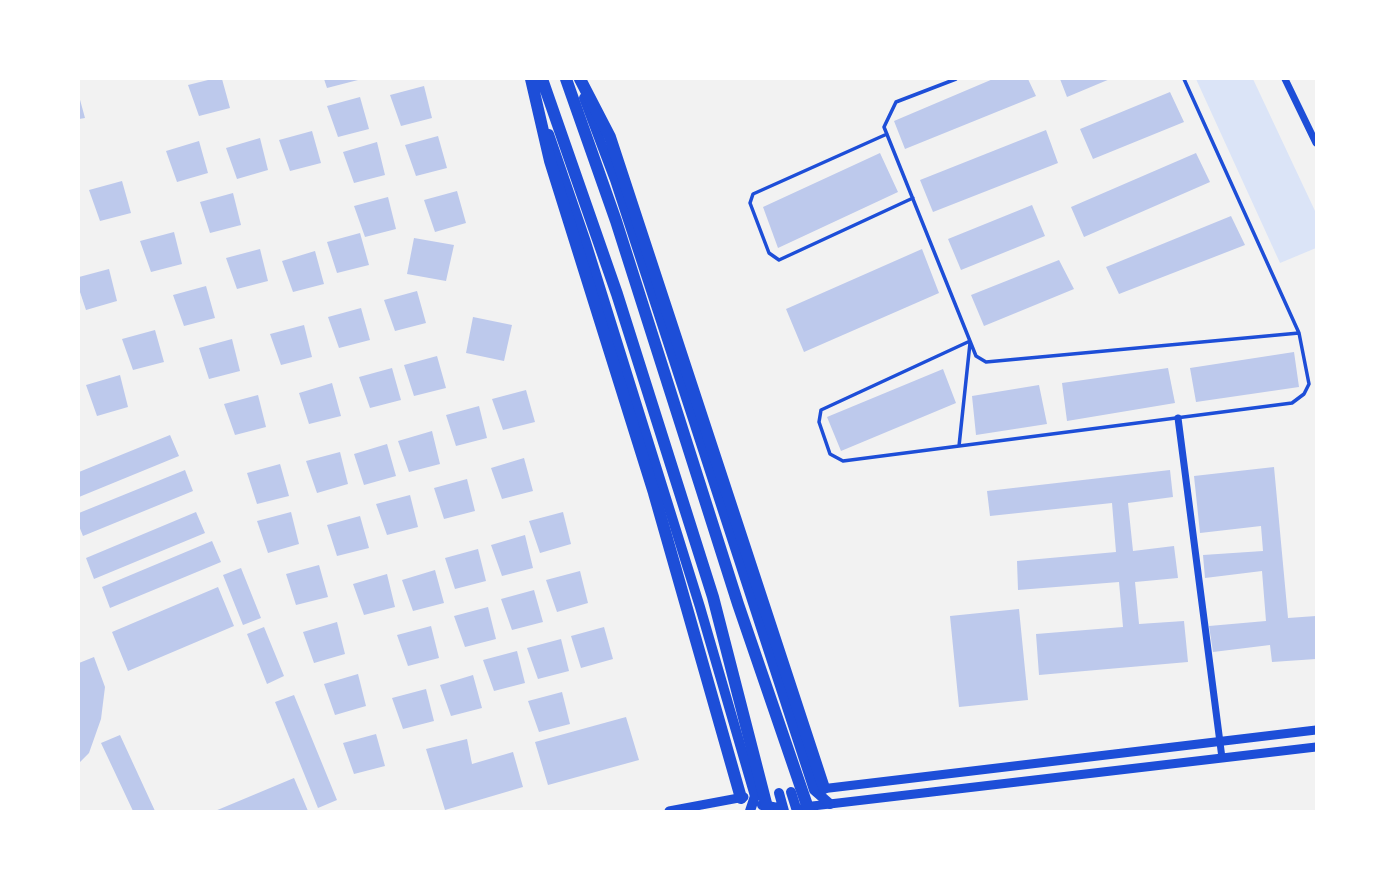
<!DOCTYPE html>
<html>
<head>
<meta charset="utf-8">
<style>
  body { margin:0 }
  #map { position:relative; width:1395px; height:890px; overflow:hidden; background:#f2f2f2; font-family:Karla,sans-serif }
  canvas { display:block }
  .frame { position:absolute; inset:0; border:80px solid #fff; pointer-events:none }
</style>
</head>
<body>
<div id="map">
<canvas width="1395" height="890"></canvas>
<div class="frame"></div>
</div>
<script>
const g = document.querySelector('canvas').getContext('2d');
g.lineJoin = 'round';
function fillPath(path, color) { g.fillStyle = color; g.fill(path, 'evenodd'); }
const shape = rows => new Path2D(rows.map(r => 'M' + r).join(''));
function trace(path, color, width, dash) { g.strokeStyle = color; g.lineWidth = width; g.lineCap = dash ? 'butt' : 'round'; g.setLineDash(dash || []); g.stroke(path); }
fillPath(shape([
  [1196,79,1253,79,1316,213,1316,248,1280,263]
]), '#dbe4f7');
fillPath(shape([
  [212,79,222,79,230,108,199,116,188,85],
  [324,79,358,79,358,80,327,88],
  [993,79,1028,79,1036,96,905,149,894,121],
  [1060,79,1110,79,1067,97],
  [424,86,432,118,401,126,390,95],
  [1170,92,1184,122,1093,159,1080,129],
  [79,96,85,118,79,119],
  [360,97,369,129,338,137,327,106],
  [1046,130,1058,163,933,212,920,180],
  [312,131,321,163,290,171,279,140],
  [438,136,447,168,416,176,405,145],
  [260,138,268,170,237,179,226,148],
  [199,141,208,173,177,182,166,151],
  [377,142,385,175,354,183,343,152],
  [880,153,898,192,778,248,763,207],
  [1196,153,1210,182,1084,237,1071,207],
  [122,181,131,213,100,221,89,190],
  [457,191,466,223,435,232,424,200],
  [233,193,241,225,210,233,200,202],
  [388,197,396,229,365,237,354,206],
  [1032,205,1045,236,961,270,948,239],
  [1231,216,1245,245,1119,294,1106,267],
  [174,232,182,264,151,272,140,241],
  [360,233,369,265,337,273,327,242],
  [414,238,454,245,446,281,407,274],
  [260,249,268,281,237,289,226,258],
  [922,249,939,293,804,352,786,309],
  [315,251,324,284,293,292,282,261],
  [1059,260,1074,289,984,326,971,295],
  [109,269,117,301,86,310,79,289,79,277],
  [206,286,215,318,184,326,173,295],
  [417,291,426,323,395,331,384,300],
  [361,308,370,340,339,348,328,317],
  [473,317,512,325,504,361,466,353],
  [304,325,312,357,281,365,270,334],
  [155,330,164,362,133,370,122,339],
  [232,339,240,371,209,379,199,348],
  [1294,352,1299,387,1196,402,1190,368],
  [437,356,446,388,414,396,404,365],
  [392,368,401,400,370,408,359,377],
  [1168,368,1175,403,1067,421,1062,383],
  [943,369,956,403,841,451,827,417],
  [120,375,128,407,97,416,86,385],
  [332,383,341,416,309,424,299,393],
  [1039,385,1047,424,976,435,972,396],
  [526,390,535,422,503,430,492,399],
  [258,395,266,427,235,435,224,404],
  [479,406,487,438,456,446,446,415],
  [432,431,440,464,409,472,398,441],
  [170,435,179,456,79,497,79,472],
  [387,444,396,476,364,485,354,454],
  [340,452,348,484,317,493,306,461],
  [524,458,533,491,502,499,491,468],
  [280,464,289,496,257,504,247,473],
  [1274,467,1288,618,1316,616,1316,659,1272,662,1270,645,1213,652,1209,626,1266,621,1262,571,1205,578,1203,555,1263,551,1261,526,1200,533,1194,476],
  [185,470,193,491,83,536,79,526,79,513],
  [1170,470,1173,497,1128,503,1133,551,1174,546,1178,578,1135,582,1139,624,1184,621,1188,662,1039,675,1036,634,1123,627,1119,582,1018,590,1017,561,1116,552,1112,503,990,516,987,491],
  [467,479,475,511,444,519,434,488],
  [410,495,418,527,387,535,376,504],
  [196,512,205,533,94,579,86,558],
  [291,512,299,544,268,553,257,521],
  [563,512,571,544,540,553,529,521],
  [360,516,369,548,337,556,327,525],
  [525,535,533,568,502,576,491,545],
  [212,541,221,562,110,608,102,587],
  [478,549,486,581,455,589,445,558],
  [319,565,328,597,296,605,286,574],
  [241,568,261,618,243,625,223,575],
  [435,570,444,603,413,611,402,580],
  [580,571,588,603,557,612,546,580],
  [387,574,395,607,364,615,353,584],
  [218,587,234,626,128,671,112,632],
  [534,590,543,622,512,630,501,599],
  [488,607,496,639,465,647,454,616],
  [1019,609,1028,700,959,707,950,616],
  [337,622,345,654,314,663,303,632],
  [431,626,439,658,408,666,397,635],
  [264,627,284,676,267,684,247,634],
  [604,627,613,659,581,668,571,636],
  [561,639,569,671,538,679,527,648],
  [517,651,525,683,494,691,483,660],
  [94,657,105,687,101,719,89,753,79,763,79,663],
  [358,674,366,706,335,715,324,684],
  [473,675,482,708,451,716,440,685],
  [426,689,434,721,403,729,392,698],
  [562,692,570,724,539,732,528,701],
  [294,695,337,800,318,808,275,702],
  [626,717,639,760,548,785,535,742],
  [376,734,385,766,354,774,343,743],
  [120,735,155,811,133,811,101,743],
  [467,739,472,764,513,752,523,787,445,810,426,749],
  [294,778,308,811,215,811]
]), '#bdc9ec');
trace(shape([
  [956,79,896,102,884,127,976,356,986,362,1299,333,1184,79],
  [887,134,753,194,750,203,769,253,779,260,913,198],
  [970,341,821,410,819,422,830,454,843,461,1292,403,1304,394,1309,384,1299,333],
  [959,446,970,343]
]), '#1d4ed8', 3.5);
trace(shape([
  [1285,79,1316,143],
  [1178,418,1222,758]
]), '#1d4ed8', 7);
trace(shape([
  [821,789,1316,730],
  [804,807,1316,747],
  [669,811,744,797]
]), '#1d4ed8', 9);
trace(shape([
  [584,98,615,180,814,790,830,804],
  [549,134,585,239,700,607,755,796,750,811],
  [791,792,797,811],
  [779,793,784,811],
  [762,805,783,809]
]), '#1d4ed8', 10);
trace(shape([
  [531,79,550,161,654,493,741,798],
  [542,79,617,294,713,597,768,811],
  [566,79,616,221,738,604,809,811],
  [580,79,610,137,824,788]
]), '#1d4ed8', 12);
</script>
</body>
</html>
